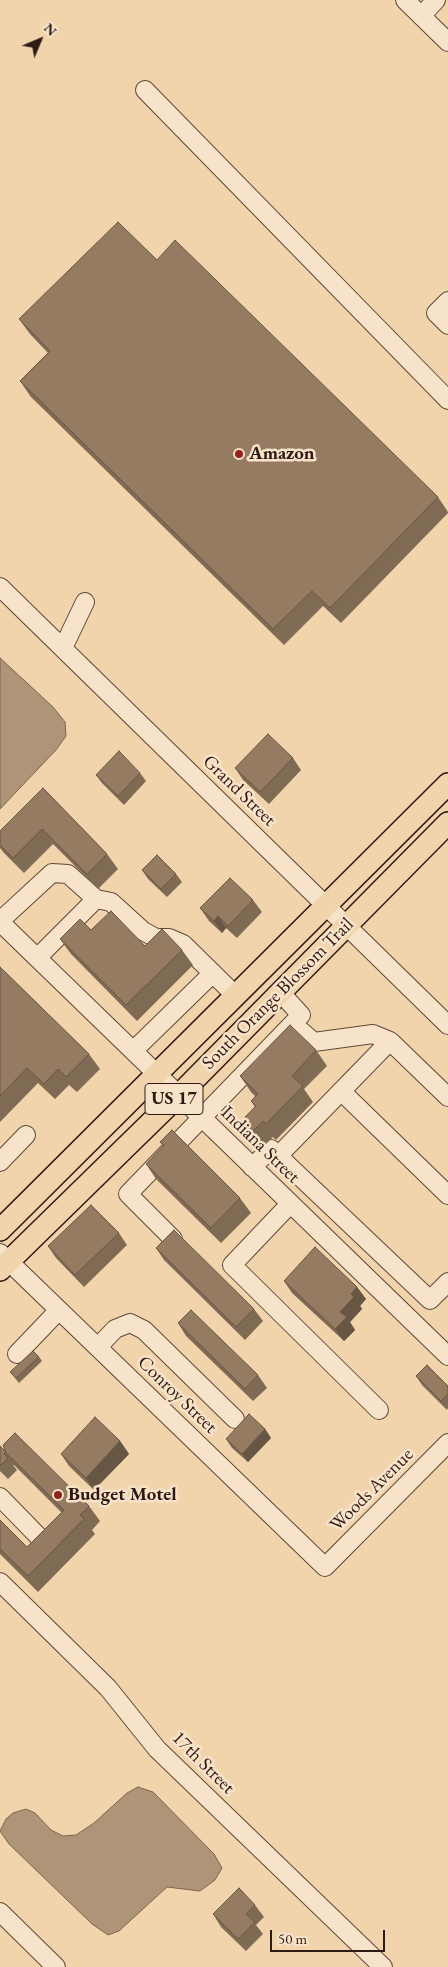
<!DOCTYPE html>
<html>
<head>
<meta charset="utf-8">
<style>
  body { margin:0 }
  #map { position:relative; width:448px; height:1967px; overflow:hidden; background:#f2d4ac; font-family:"EB Garamond",serif }
  canvas { display:block }
  .north { position:absolute; left:15px; top:15px; width:50px; height:50px; -webkit-text-stroke:4px #f7e3c9; paint-order:stroke; rotate:45deg; font-size:14px; font-weight:700; line-height:20px; text-align:center; color:#2e1a12 }
  .north::after { content:''; display:block; margin:auto; width:18px; height:22px; background:#2e1a12; clip-path:polygon(50% 0,100% 100%,50% 72%,0 100%) }
  .scale { position:absolute; left:270px; top:1930px; width:115px; height:22px; box-sizing:border-box; border:2px solid #2e1a12; border-top:0; padding-left:6px; font-size:15px; line-height:18px; white-space:nowrap; color:#2e1a12; -webkit-text-stroke:4px #f7e3c9; paint-order:stroke }
</style>
</head>
<body>
<div id="map">
<canvas width="448" height="1967"></canvas>
<div class="north">N</div>
<div class="scale">50 m</div>
</div>
<script>
const g = document.querySelector('canvas').getContext('2d');
g.lineJoin = 'round';
function fillPath(path, color) { g.fillStyle = color; g.fill(path, 'evenodd'); }
const shape = rows => new Path2D(rows.map(r => 'M' + r).join(''));
function trace(path, color, width, dash) { g.strokeStyle = color; g.lineWidth = width; g.lineCap = dash ? 'butt' : 'round'; g.setLineDash(dash || []); g.stroke(path); }
function drawText(font, color, halo, rows, align = 'center') {
  g.font = font + ' "EB Garamond",serif'; g.lineWidth = 5; g.setLineDash([]); g.textBaseline = 'middle'; g.strokeStyle = halo; g.fillStyle = color; for (const [text, x, y, turn = 0] of rows) {
    g.save(); g.translate(x, y); g.rotate((+turn || 0) * Math.PI / 180); g.textAlign = isNaN(turn) ? turn : align; if (halo) g.strokeText(text, 0, 0); g.fillText(text, 0, 0); g.restore();
  }
}
const water = shape([
  [0,658,53,707,65,722,66,736,56,750,0,809,0,658],
  [138,1787,153,1792,214,1854,222,1868,215,1880,200,1891,167,1887,119,1931,108,1935,92,1924,9,1844,0,1831,6,1819,13,1813,26,1809,35,1813,51,1830,63,1836,76,1835,94,1823,127,1793,138,1787]
]);
fillPath(water, '#af9578');
trace(water, '#7b644f', 1);
const minor = shape([
  [405,0,448,42],
  [421,16,436,0],
  [145,90,448,400],
  [448,301,436,313,448,325],
  [0,587,448,1025],
  [63,648,85,602],
  [0,921,52,873,68,874,96,899,111,902,143,931,156,938,169,938,183,944,235,995],
  [0,922,448,1356],
  [37,958,96,899],
  [293,1024,314,1042,373,1034,390,1041,448,1097],
  [133,1051,213,973],
  [341,1091,448,1195],
  [278,1156,390,1041],
  [0,1162,26,1135],
  [252,1167,271,1149,430,1300,448,1282],
  [290,1204,232,1265,379,1410],
  [173,1239,128,1194,301,1015,280,992],
  [0,1253,325,1567,448,1443],
  [98,1347,115,1329,130,1323,144,1330,235,1419],
  [17,1354,59,1310],
  [0,1497,38,1536],
  [0,1582,108,1688,157,1749,383,1967],
  [0,1912,56,1967]
]);
const major = shape([
  [0,1230,448,784],
  [0,1270,179,1095,448,823]
]);
trace(minor, '#5f4838', 20);
trace(major, '#2e1a12', 24);
trace(minor, '#f7e3c9', 18);
trace(major, '#f2d4ac', 21);
fillPath(shape([
  [157,260,438,497,448,512,448,513,341,623,323,606,284,645,31,397,20,381,48,353,30,334,19,319],
  [293,758,301,770,269,804,243,780,235,768],
  [140,773,146,781,124,805,102,783,96,775],
  [43,788,107,854,118,869,98,889,53,844,24,873,4,853,0,848,0,831],
  [142,870,176,874,182,882,167,897,148,879],
  [253,900,262,912,237,938,226,928,222,933,209,921,200,908],
  [60,939,182,950,193,965,137,1021,71,954],
  [0,967,89,1054,100,1069,77,1092,69,1085,55,1099,38,1083,0,1122],
  [316,1050,327,1066,304,1089,313,1102,276,1140,273,1137,262,1148,251,1138,240,1122,255,1107,251,1101,255,1096,251,1092,240,1076],
  [160,1142,240,1198,251,1213,221,1243,156,1179,146,1164,163,1146],
  [119,1233,127,1245,84,1287,56,1258,48,1246],
  [156,1248,254,1309,263,1321,245,1340,164,1260],
  [284,1281,357,1287,366,1299,360,1306,362,1309,350,1322,355,1330,344,1341,292,1293],
  [178,1323,258,1375,267,1388,253,1401,186,1336],
  [39,1357,42,1361,19,1383,10,1372],
  [416,1376,448,1386,448,1408,447,1410,422,1385],
  [265,1429,271,1438,248,1462,232,1448,226,1439],
  [120,1441,129,1454,94,1490,69,1466,61,1454],
  [0,1446,5,1451,89,1506,100,1521,92,1530,95,1534,38,1592,0,1554,0,1520,27,1547,62,1513,14,1465,13,1465,17,1470,8,1479,0,1471],
  [255,1905,264,1917,256,1925,263,1934,246,1951,221,1927,213,1914]
]), '#7f6a54');
fillPath(shape([
  [218,916,226,928,222,933,214,921],
  [357,1287,366,1299,360,1306,362,1309,350,1322,355,1330,344,1341,335,1329,340,1312,351,1294],
  [265,1429,271,1438,248,1462,242,1454],
  [120,1441,129,1454,94,1490,86,1478]
]), '#685645');
const building = shape([
  [118,222,157,260,175,240,438,497,330,608,312,591,273,629,20,381,50,351,19,319,118,222],
  [268,734,293,758,260,792,235,768,268,734],
  [119,751,140,773,118,796,96,775,119,751],
  [43,788,107,854,87,874,42,829,13,858,0,845,0,831,43,788],
  [157,855,176,874,161,889,142,870,157,855],
  [230,878,253,900,228,926,218,916,214,921,200,908,230,878],
  [111,911,145,946,162,929,182,950,126,1005,60,939,80,919,91,930,111,911],
  [0,967,89,1054,66,1077,58,1069,44,1084,27,1068,0,1096,0,967],
  [290,1025,316,1050,292,1076,303,1086,266,1124,263,1121,251,1133,240,1122,256,1106,251,1101,258,1094,240,1076,290,1025],
  [172,1130,240,1198,211,1228,146,1164,164,1145,160,1142,172,1130],
  [91,1205,119,1233,75,1275,48,1246,91,1205],
  [174,1230,254,1309,236,1327,156,1248,174,1230],
  [315,1247,357,1287,351,1294,354,1297,340,1312,347,1317,335,1329,284,1281,315,1247],
  [191,1310,258,1375,245,1389,178,1323,191,1310],
  [33,1351,39,1357,16,1378,10,1372,33,1351],
  [427,1365,448,1386,448,1394,441,1401,416,1376,427,1365],
  [249,1414,265,1429,242,1454,226,1439,249,1414],
  [95,1417,120,1441,86,1478,61,1454,95,1417],
  [15,1433,89,1506,80,1515,84,1519,28,1576,0,1549,0,1520,27,1547,64,1510,6,1453,3,1445,15,1433],
  [0,1446,6,1452,4,1454,8,1458,0,1466,0,1446],
  [239,1888,255,1905,246,1914,255,1922,238,1939,213,1914,239,1888]
]);
fillPath(building, '#947b62');
trace(building, '#685645', 1);
for (const [x, y, r, color] of [
  [239,454,5,"#8f2418"],
  [58,1495,5,"#8f2418"]
]) { const dot = new Path2D(); dot.arc(x, y, r, 0, 2 * Math.PI); g.fillStyle = color; g.fill(dot); trace(dot, '#f7e3c9', 2); }
for (const [x, y, w] of [
  [174,1099,58]
]) { const box = new Path2D(); box.roundRect(x - w / 2, y - 15.5, w, 31, 4); g.fillStyle = '#f7e3c9'; g.fill(box); trace(box, '#2e1a12', 1); }
drawText('bold 18px', '#2e1a12', null, [
  ["US 17",174,1099]
]);
drawText('bold 19px', '#2e1a12', '#f7e3c9', [
  ["Amazon",249,454],
  ["Budget Motel",68,1495]
], 'left');
drawText('19px', '#2e1a12', '#f7e3c9', [
  ["Grand Street",239,791,44],
  ["South Orange Blossom Trail",278,994,-45],
  ["Indiana Street",260,1145,44],
  ["Conroy Street",177,1395,44],
  ["Woods Avenue",372,1490,-45],
  ["17th Street",203,1763,45]
]);
</script>
</body>
</html>
